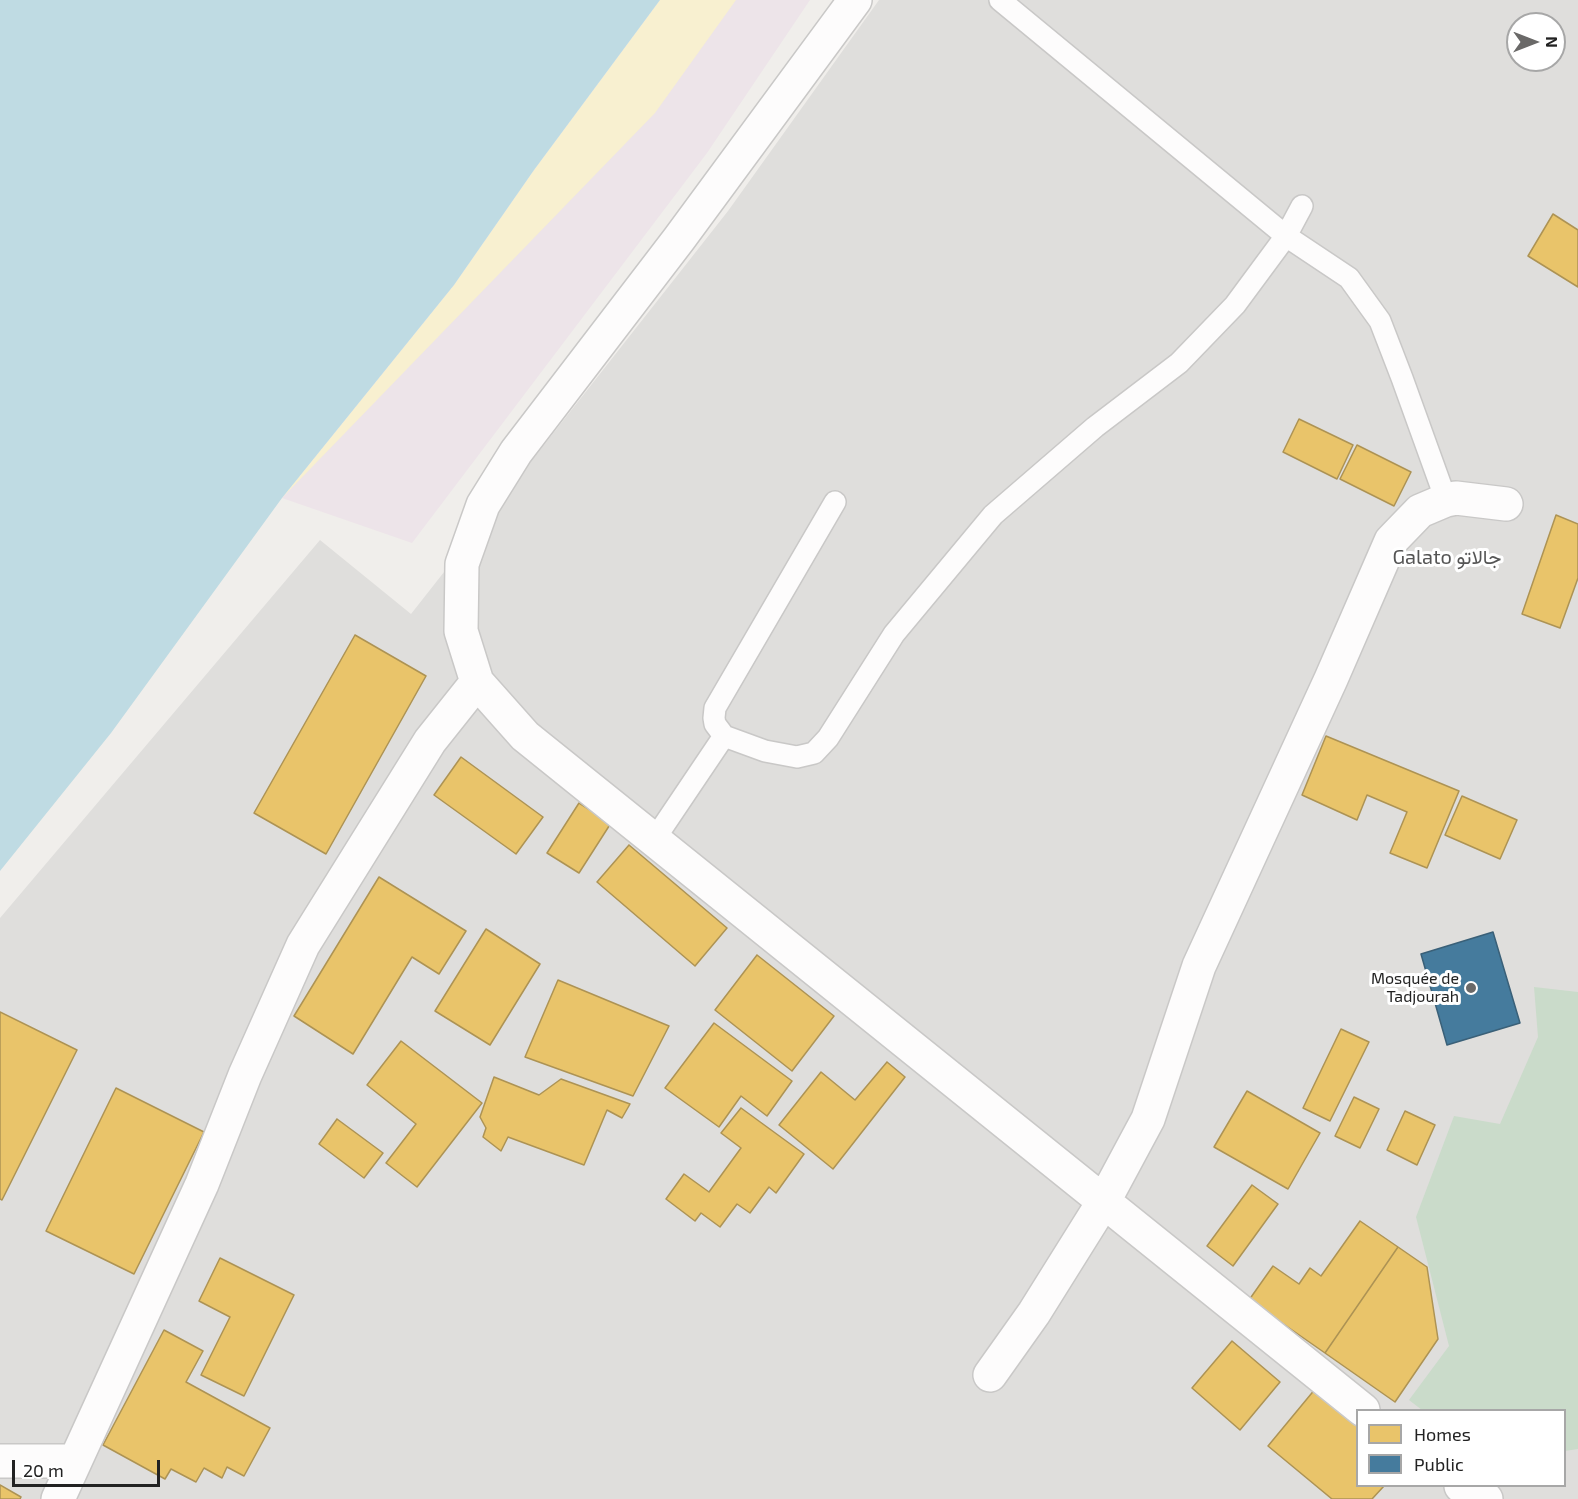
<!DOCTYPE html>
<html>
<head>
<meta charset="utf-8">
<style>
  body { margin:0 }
  #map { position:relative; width:1578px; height:1499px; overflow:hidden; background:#f0eeeb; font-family:"Exo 2",sans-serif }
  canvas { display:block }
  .legend { position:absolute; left:1356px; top:1409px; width:210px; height:78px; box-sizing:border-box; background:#fff; border:2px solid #a7a7a7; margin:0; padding:8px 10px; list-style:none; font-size:18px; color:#222 }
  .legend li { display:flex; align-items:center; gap:12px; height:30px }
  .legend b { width:30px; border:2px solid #a7a7a7 }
  .north { position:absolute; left:1506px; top:12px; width:60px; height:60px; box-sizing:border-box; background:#fff; border:2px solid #a7a7a7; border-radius:50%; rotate:90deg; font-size:16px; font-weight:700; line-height:24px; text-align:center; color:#222 }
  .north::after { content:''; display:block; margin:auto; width:21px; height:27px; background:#6a6968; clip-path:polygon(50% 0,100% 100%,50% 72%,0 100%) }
  .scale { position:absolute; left:12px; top:1460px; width:148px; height:27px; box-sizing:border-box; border:3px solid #222; border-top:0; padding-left:8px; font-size:18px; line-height:21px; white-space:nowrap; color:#222; -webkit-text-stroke:4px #fff; paint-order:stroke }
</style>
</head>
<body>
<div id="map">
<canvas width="1578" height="1499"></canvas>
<ul class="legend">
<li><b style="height:16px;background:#e9c46a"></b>Homes</li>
<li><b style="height:16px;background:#457b9d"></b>Public</li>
</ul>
<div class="north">N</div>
<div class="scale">20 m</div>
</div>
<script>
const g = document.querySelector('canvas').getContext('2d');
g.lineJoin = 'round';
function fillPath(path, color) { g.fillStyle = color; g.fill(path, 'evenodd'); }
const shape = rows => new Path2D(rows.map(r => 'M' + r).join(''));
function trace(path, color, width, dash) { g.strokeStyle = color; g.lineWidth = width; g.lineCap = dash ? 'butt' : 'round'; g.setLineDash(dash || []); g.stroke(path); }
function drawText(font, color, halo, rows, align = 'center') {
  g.font = font + ' "Exo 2",Vazirmatn,sans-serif'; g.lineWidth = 6; g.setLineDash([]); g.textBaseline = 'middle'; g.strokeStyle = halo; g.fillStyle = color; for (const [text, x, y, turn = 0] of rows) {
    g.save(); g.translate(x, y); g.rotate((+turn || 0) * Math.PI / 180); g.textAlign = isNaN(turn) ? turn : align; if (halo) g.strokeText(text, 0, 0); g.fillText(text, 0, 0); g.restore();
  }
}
fillPath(shape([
  [879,0,1578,0,1578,1499,0,1499,0,918,320,540,411,614,728,211],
  [1518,24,1554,24,1554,60,1518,60],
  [1358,1410,1564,1410,1564,1486,1358,1486]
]), '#dfdedc');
fillPath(shape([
  [660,0,810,0,707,153,412,543,282,498,454,285,534,170]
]), '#ede4e9');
fillPath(shape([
  [660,0,736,0,655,113,282,498,454,285,534,170]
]), '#f8f0d0');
fillPath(shape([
  [1534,987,1578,992,1578,1449,1565,1451,1564,1410,1422,1410,1409,1400,1449,1346,1416,1217,1454,1116,1500,1124,1538,1037]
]), '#cadbca');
fillPath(shape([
  [0,0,660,0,534,170,454,285,282,498,111,733,0,871]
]), '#bfdbe3');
const homes = shape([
  [1553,214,1578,230,1578,287,1528,256,1553,214],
  [1299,419,1353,445,1337,479,1283,452,1299,419],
  [1357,445,1411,472,1394,506,1340,479,1357,445],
  [1556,515,1578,524,1578,578,1560,628,1522,614,1556,515],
  [355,635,426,676,326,854,254,813,355,635],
  [1326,736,1459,791,1427,868,1390,853,1407,812,1367,795,1357,820,1302,795,1326,736],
  [461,757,543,817,516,854,434,795,461,757],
  [1462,796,1517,820,1500,859,1445,835,1462,796],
  [579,803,611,823,579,873,547,853,579,803],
  [629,845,727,928,695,966,597,882,629,845],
  [379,877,466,931,439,974,412,957,353,1054,294,1016,379,877],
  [486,929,540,964,490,1045,435,1011,486,929],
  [757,955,834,1016,792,1071,715,1010,757,955],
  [558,980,669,1026,633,1096,525,1057,558,980],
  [0,1012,77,1050,2,1200,0,1199,0,1012],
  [714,1023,792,1081,767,1116,741,1096,719,1127,665,1088,714,1023],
  [1341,1029,1369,1042,1330,1121,1303,1108,1341,1029],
  [401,1041,482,1103,417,1187,386,1163,416,1124,367,1085,401,1041],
  [887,1062,905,1077,833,1169,779,1125,821,1072,855,1100,887,1062],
  [494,1077,539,1095,561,1079,630,1104,622,1118,607,1110,584,1165,508,1137,501,1151,483,1137,486,1128,480,1117,494,1077],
  [116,1088,204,1132,134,1274,46,1231,116,1088],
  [1247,1091,1320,1133,1288,1189,1214,1147,1247,1091],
  [1354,1097,1379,1109,1360,1148,1335,1136,1354,1097],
  [741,1108,804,1154,776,1193,769,1187,750,1213,737,1204,720,1227,701,1213,695,1221,666,1199,684,1174,709,1192,741,1148,721,1133,741,1108],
  [1405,1111,1435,1125,1417,1165,1387,1150,1405,1111],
  [337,1119,383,1153,364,1178,319,1144,337,1119],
  [1252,1185,1278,1204,1233,1266,1207,1246,1252,1185],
  [1360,1221,1398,1247,1325,1353,1249,1300,1273,1266,1299,1284,1310,1268,1321,1276,1360,1221],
  [1398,1247,1427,1267,1438,1339,1395,1402,1325,1353,1398,1247],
  [220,1258,294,1295,244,1396,201,1375,230,1317,199,1301,220,1258],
  [164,1330,203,1351,186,1382,270,1428,244,1476,227,1467,222,1478,204,1468,196,1482,171,1469,165,1479,103,1445,164,1330],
  [1232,1341,1280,1382,1240,1430,1192,1388,1232,1341],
  [1316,1388,1358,1422,1358,1486,1384,1486,1372,1499,1332,1499,1268,1446,1316,1388],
  [0,1485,21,1497,20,1499,0,1499,0,1485]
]);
fillPath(homes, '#e9c46a');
trace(homes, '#ad9354', 1.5);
const public = shape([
  [1493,932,1520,1023,1447,1045,1421,954,1493,932]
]);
fillPath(public, '#457b9d');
trace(public, '#3a6078', 1.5);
const lane = shape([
  [1000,0,1286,236,1349,278,1380,321,1402,378,1446,500],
  [724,736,715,724,714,718,715,708,835,502],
  [654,840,724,736,765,751,797,757,814,753,828,738,894,634,993,515,1095,427,1179,363,1235,305,1286,236,1302,206]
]);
const street = shape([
  [855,0,679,239,516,452,483,505,462,564,461,631,477,682,525,736,1363,1410],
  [990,1375,1034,1313,1104,1201,1148,1119,1199,966,1331,679,1391,541,1420,511,1446,500,1456,498,1506,504],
  [0,1461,75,1461],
  [1461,1486,1486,1499],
  [58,1499,202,1184,245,1075,303,945,430,741,477,682]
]);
trace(lane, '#c9c8c7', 24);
trace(street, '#c9c8c7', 36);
trace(lane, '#fdfcfc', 21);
trace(street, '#fdfcfc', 33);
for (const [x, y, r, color] of [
  [1471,988,6,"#6a6968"]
]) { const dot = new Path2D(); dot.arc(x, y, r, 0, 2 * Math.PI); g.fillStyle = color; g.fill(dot); trace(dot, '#fff', 2); }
drawText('16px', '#222', '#fff', [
  ["Mosquée de",1459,979],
  ["Tadjourah",1459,997]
], 'right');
drawText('20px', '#555', '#fff', [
  ["Galato جالاتو",1447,557]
]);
</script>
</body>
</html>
